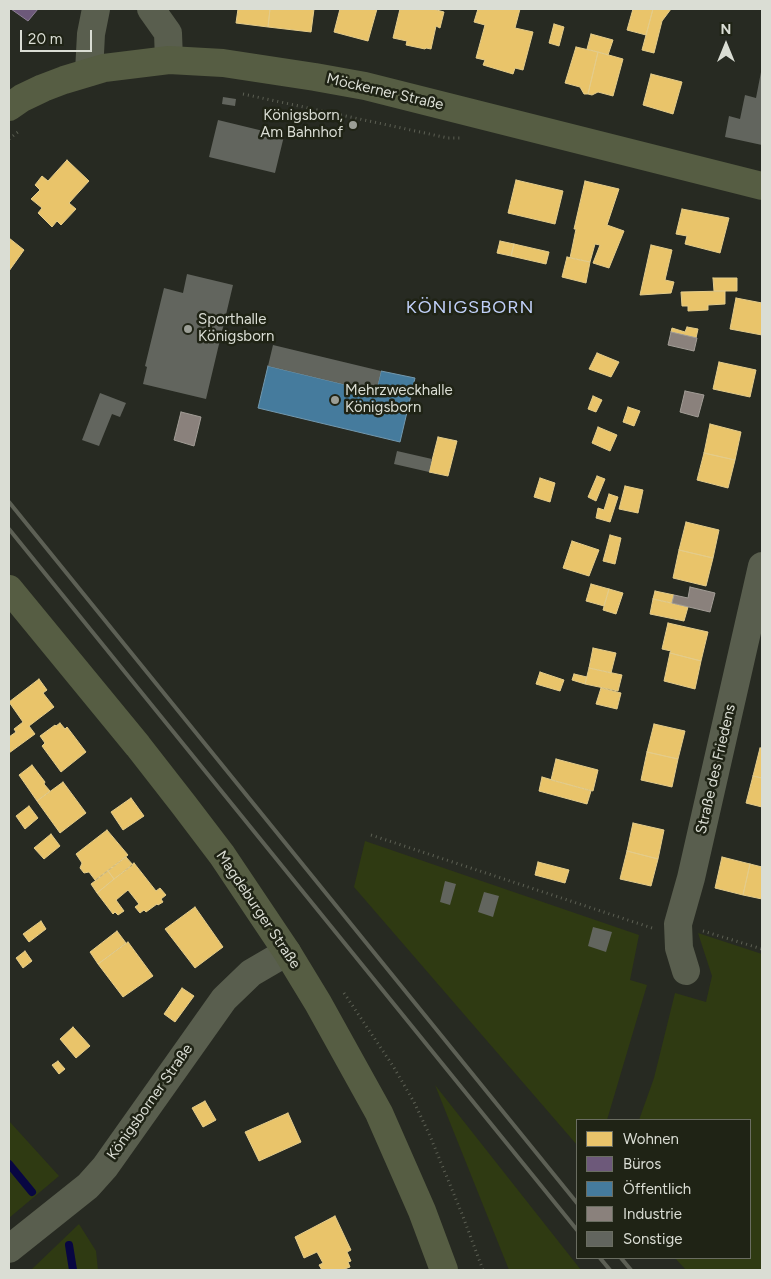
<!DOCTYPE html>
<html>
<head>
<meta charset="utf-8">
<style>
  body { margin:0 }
  #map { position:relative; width:771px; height:1279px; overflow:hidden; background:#272a22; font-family:Figtree,sans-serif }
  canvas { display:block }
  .frame { position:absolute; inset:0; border:10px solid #daddd4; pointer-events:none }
  .legend { position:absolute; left:576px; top:1119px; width:175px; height:140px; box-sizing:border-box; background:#1f2315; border:1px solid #6a6d61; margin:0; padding:6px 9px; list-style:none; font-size:15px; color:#daddd4 }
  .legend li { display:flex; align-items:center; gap:10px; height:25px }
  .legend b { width:25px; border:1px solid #6a6d61 }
  .north { position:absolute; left:701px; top:20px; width:50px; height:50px; -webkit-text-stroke:4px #1f2315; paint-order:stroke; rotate:0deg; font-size:14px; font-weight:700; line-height:20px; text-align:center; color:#daddd4 }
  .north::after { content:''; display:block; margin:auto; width:18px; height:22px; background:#daddd4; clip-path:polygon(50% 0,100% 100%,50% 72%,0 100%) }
  .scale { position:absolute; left:20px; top:30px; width:72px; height:22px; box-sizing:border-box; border:2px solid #daddd4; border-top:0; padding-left:6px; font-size:15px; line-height:18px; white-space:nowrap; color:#daddd4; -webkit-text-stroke:4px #1f2315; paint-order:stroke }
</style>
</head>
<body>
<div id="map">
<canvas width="771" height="1279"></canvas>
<div class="frame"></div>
<ul class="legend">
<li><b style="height:14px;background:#e9c46a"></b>Wohnen</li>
<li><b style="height:14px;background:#6d597a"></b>Büros</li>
<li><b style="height:14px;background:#457b9d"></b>Öffentlich</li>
<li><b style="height:14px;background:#8a817c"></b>Industrie</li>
<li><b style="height:14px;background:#62655e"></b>Sonstige</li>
</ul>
<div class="north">N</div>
<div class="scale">20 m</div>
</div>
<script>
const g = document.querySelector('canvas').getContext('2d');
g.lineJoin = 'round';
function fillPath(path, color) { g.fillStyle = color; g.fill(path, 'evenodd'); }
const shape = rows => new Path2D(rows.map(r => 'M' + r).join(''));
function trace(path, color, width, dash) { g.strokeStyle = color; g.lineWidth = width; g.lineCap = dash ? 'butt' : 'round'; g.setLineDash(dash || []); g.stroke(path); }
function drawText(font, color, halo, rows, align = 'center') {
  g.font = font + ' Figtree,sans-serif'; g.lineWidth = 5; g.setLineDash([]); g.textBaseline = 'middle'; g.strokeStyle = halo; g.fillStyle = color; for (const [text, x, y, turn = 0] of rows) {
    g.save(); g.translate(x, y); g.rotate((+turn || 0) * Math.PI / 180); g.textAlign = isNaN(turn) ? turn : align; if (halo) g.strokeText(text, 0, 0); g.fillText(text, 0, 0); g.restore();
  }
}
fillPath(shape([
  [365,841,639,935,630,980,647,985,607,1120,577,1120,577,1145,354,887],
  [698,933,762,954,762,1270,686,1270,675,1258,750,1258,750,1120,639,1120,654,1078,675,993,706,1002,712,976],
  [435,1085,581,1270,509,1270],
  [9,1121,59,1176,9,1218],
  [79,1224,96,1251,98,1270,31,1270]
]), '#2f3a12');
const homes = shape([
  [238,9,270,9,268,27,236,23,238,9],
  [270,9,314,9,311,32,268,27,270,9],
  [340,9,377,9,368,41,334,32,340,9],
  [400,9,433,9,444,12,440,28,436,26,431,49,426,48,425,49,406,45,407,41,393,38,400,9],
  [478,9,520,9,515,28,533,32,523,70,515,68,513,74,483,65,485,60,476,58,485,25,474,22,478,9],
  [633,9,653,9,646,35,627,30,633,9],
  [653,9,671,9,662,21,654,53,642,50,653,9],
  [554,24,564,27,559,46,549,43,554,24],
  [591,34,613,40,608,55,587,49,591,34],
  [576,47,598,52,588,94,584,94,580,87,565,83,576,47],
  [598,52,623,59,613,96,598,92,592,95,588,94,598,52],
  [651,74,682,82,673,114,643,105,651,74],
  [67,160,89,181,69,203,76,209,61,225,57,221,52,227,38,213,42,208,31,199,40,190,35,185,42,176,48,181,67,160],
  [516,180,563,191,555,224,508,213,516,180],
  [585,181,619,189,607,225,624,231,609,268,593,263,600,245,595,244,590,262,570,258,576,229,574,229,585,181],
  [682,209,729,218,720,253,685,244,687,236,676,234,682,209],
  [9,238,24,250,9,271,9,238],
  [500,241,514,244,511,256,497,253,500,241],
  [514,244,549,252,546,264,511,256,514,244],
  [651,245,672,250,665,280,674,282,671,293,640,295,651,245],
  [567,257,590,262,586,283,562,277,567,257],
  [713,278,737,278,737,291,714,291,713,278],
  [725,291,725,304,708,305,708,310,688,311,688,306,682,306,681,292,725,291],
  [736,298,762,303,762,335,730,329,736,298],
  [687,327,698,329,696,338,671,332,672,328,685,332,687,327],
  [597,353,619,362,611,377,589,369,597,353],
  [719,362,756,370,750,397,713,389,719,362],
  [593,396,602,400,596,412,588,409,593,396],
  [628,407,640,411,634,426,623,422,628,407],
  [710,424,741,432,735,460,704,453,710,424],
  [598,427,617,435,610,451,592,443,598,427],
  [438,437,457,441,448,476,429,472,438,437],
  [704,453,735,460,728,488,697,480,704,453],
  [597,476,605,479,596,501,588,497,597,476],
  [540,478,555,483,550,502,534,497,540,478],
  [625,486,643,490,638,513,619,509,625,486],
  [609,494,618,497,610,522,596,518,598,508,604,510,609,494],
  [686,522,719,530,713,558,679,550,686,522],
  [610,535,621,538,615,564,603,561,610,535],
  [572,541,599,550,589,576,563,568,572,541],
  [679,550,713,558,706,586,673,578,679,550],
  [591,584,609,589,604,606,586,601,591,584],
  [609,589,623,593,616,614,603,610,609,589],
  [655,591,674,595,672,603,653,599,655,591],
  [653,599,688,607,684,621,650,614,653,599],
  [668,623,708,632,701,661,670,653,671,651,662,649,668,623],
  [593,648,616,653,611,673,589,668,593,648],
  [670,653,701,661,695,689,664,681,670,653],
  [589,668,622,675,618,691,585,684,589,668],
  [540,672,564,680,560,691,536,684,540,672],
  [574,674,587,677,585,684,572,680,574,674],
  [39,679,47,690,43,693,54,707,29,726,35,734,9,753,9,737,16,732,14,729,23,722,9,702,39,679],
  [601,688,621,693,617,709,596,704,601,688],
  [60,723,65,729,67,727,86,752,61,772,42,746,45,743,40,736,55,725,56,726,60,723],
  [654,724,685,731,678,759,647,752,654,724],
  [760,748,762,748,762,778,753,776,760,748],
  [647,752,678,759,672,787,641,780,647,752],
  [556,759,598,770,593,791,551,780,556,759],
  [32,765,45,782,44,784,50,791,37,801,19,775,32,765],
  [753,776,762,778,762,807,746,803,753,776],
  [542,777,591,791,587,804,539,791,542,777],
  [63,782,86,813,60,833,37,801,63,782],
  [131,798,144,816,123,830,111,812,131,798],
  [29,806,38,818,25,829,16,816,29,806],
  [633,823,664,830,658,859,627,851,633,823],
  [107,830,128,855,95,880,89,872,84,873,80,868,82,863,76,854,107,830],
  [51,834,60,846,44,859,34,848,51,834],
  [627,851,658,859,651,886,620,879,627,851],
  [126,857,133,865,114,879,108,871,126,857],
  [722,857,750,864,743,895,715,888,722,857],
  [538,862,569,870,565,883,535,875,538,862],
  [134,863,156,891,160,888,166,895,161,899,163,902,158,905,157,904,146,912,144,910,140,913,135,907,139,904,128,890,116,900,124,911,118,915,115,912,113,914,97,893,134,863],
  [750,864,762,867,762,899,743,895,750,864],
  [108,871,114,879,97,893,91,884,108,871],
  [195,907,223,947,195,968,165,929,195,907],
  [41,921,46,929,29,942,23,934,41,921],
  [117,931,126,943,98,964,90,952,117,931],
  [128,942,153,976,123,997,98,964,128,942],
  [25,951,32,961,23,968,16,958,25,951],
  [182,988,194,996,175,1022,164,1014,182,988],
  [73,1027,90,1046,76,1058,60,1039,73,1027],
  [58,1061,65,1069,59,1074,52,1065,58,1061],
  [205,1101,216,1120,203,1127,192,1108,205,1101],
  [288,1113,301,1142,259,1161,245,1132,288,1113],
  [335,1216,351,1250,347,1252,351,1261,348,1262,350,1267,342,1270,322,1270,319,1265,323,1263,317,1252,304,1258,295,1237,335,1216]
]);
fillPath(homes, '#e9c46a');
trace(homes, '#e4cc8a', 1);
const offices = shape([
  [11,9,38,9,28,21,11,9]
]);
fillPath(offices, '#6d597a');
trace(offices, '#8e8195', 1);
const public = shape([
  [268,366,376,392,381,371,415,378,400,442,258,408,268,366]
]);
fillPath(public, '#457b9d');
trace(public, '#7298ae', 1);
const industry = shape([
  [671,332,697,338,694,351,668,345,671,332],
  [685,391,704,395,698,417,680,412,685,391],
  [181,412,201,417,194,446,174,440,181,412],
  [690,587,715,593,710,612,672,603,674,595,688,598,690,587]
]);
fillPath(industry, '#8a817c');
trace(industry, '#a29d96', 1);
trace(shape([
  [9,1164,32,1192],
  [69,1245,73,1270]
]), '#080642', 8);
fillPath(shape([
  [761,72,762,145,725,137,729,116,740,119,745,95,756,98],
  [223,97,236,99,235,106,222,104],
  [218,120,284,136,275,173,209,157],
  [187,274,233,285,206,399,143,384,147,367,145,366,164,288,183,293],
  [273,345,381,371,376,392,268,366],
  [100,393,126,403,120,417,112,414,99,446,82,440],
  [397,451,432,459,429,472,394,464],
  [445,881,456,884,450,905,440,902],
  [484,892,499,896,493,917,478,912],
  [593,927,612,932,606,952,588,946]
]), '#62655e');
trace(shape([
  [243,94,448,138,460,138],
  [9,139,18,132],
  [371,835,652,928],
  [703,931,762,949],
  [344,993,393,1066,414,1102,430,1136,462,1214,483,1270]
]), '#5d6054', 3, [1, 4]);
trace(shape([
  [151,9,168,33,169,60],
  [89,72,91,34,96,9],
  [686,971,679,948,678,924,691,878,762,566],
  [9,1249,88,1186,105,1167,224,999,251,973,287,952]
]), '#595e4e', 28);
trace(shape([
  [9,107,22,98,43,88,64,80,104,68,169,60,223,63,315,77,365,86,762,186],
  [9,589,138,746,184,805,222,855,287,952,318,1003,379,1113,422,1211,444,1270]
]), '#565d43', 28);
trace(shape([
  [9,502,577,1203],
  [9,529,577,1230],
  [600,1258,610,1270],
  [621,1258,631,1270]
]), '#5d6055', 4);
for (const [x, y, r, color] of [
  [353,125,5,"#9b9e96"],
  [188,329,5,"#9b9e96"],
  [335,400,5,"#9b9e96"]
]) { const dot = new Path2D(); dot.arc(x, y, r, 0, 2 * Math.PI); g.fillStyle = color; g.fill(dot); trace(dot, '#1f2315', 2); }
drawText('15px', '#daddd4', '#1f2315', [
  ["Möckerner Straße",385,92,13],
  ["Straße des Friedens",716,769,-77],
  ["Magdeburger Straße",258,910,56],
  ["Königsborner Straße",150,1102,-55]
]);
drawText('15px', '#daddd4', '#1f2315', [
  ["Königsborn,",343,116,"right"],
  ["Am Bahnhof",343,133,"right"],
  ["Sporthalle",198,320],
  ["Königsborn",198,337],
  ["Mehrzweckhalle",345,391],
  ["Königsborn",345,408]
], 'left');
g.letterSpacing = '1px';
drawText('18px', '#c1d0f9', '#1f2315', [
  ["KÖNIGSBORN",470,308]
]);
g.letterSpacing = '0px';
</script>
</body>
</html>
